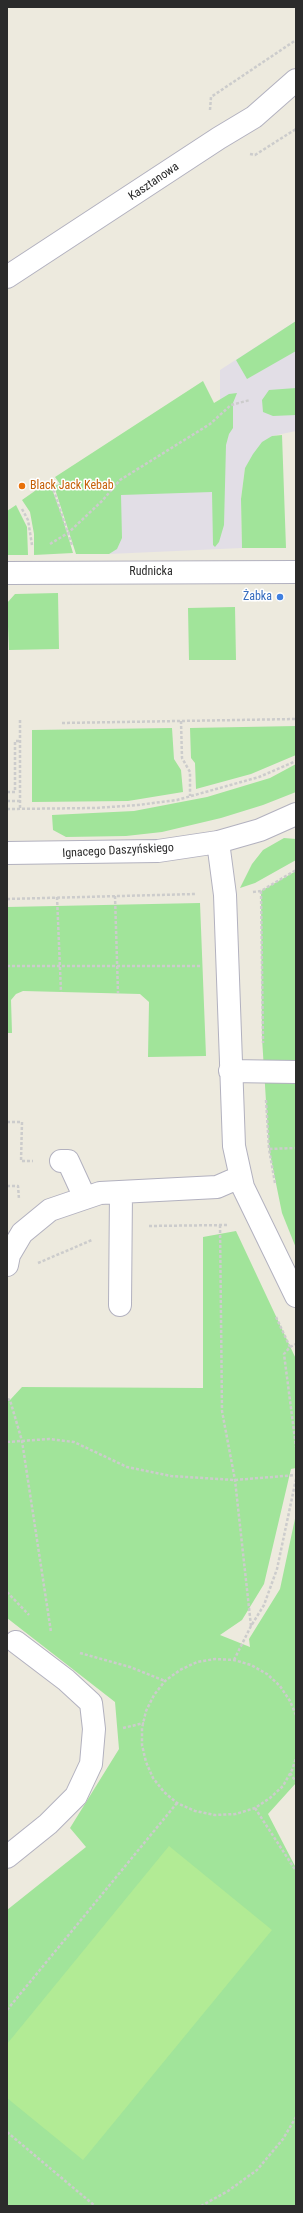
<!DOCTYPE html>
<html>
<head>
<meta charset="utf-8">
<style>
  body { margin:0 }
  #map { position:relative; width:303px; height:2213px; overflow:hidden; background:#edeade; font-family:"Roboto Condensed",sans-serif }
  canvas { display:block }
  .frame { position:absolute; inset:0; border:8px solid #2b2b2b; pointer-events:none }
</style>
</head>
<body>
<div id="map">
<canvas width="303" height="2213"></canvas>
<div class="frame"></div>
</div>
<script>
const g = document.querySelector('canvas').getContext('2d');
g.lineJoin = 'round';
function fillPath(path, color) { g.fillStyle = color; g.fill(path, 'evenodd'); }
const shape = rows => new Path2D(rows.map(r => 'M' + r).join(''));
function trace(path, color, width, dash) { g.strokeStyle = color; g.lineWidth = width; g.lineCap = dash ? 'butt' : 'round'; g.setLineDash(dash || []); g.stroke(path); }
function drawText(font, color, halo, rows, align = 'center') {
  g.font = font + ' "Roboto Condensed",sans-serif'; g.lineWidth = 3; g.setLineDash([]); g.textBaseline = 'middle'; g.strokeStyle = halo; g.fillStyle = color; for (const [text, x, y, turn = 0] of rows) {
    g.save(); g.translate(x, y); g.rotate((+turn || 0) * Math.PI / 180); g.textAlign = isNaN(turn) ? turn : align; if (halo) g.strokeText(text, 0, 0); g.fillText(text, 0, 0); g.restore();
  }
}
fillPath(shape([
  [296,321,296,431,272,436,245,468,241,499,242,548,109,554,108,498,220,434,220,370]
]), '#e2dee6');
fillPath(shape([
  [296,321,296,351,247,379,236,360],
  [203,381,214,403,229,394,237,393,233,403,233,428,229,434,226,445,224,525,219,542,215,547,213,545,212,492,121,495,122,538,117,549,109,554,76,554,54,486,60,484,55,477],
  [296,388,296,415,273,416,263,412,262,400,269,390],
  [282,435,286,548,242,548,241,499,245,468,253,454,262,442,272,436],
  [49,481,62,516,73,553,34,555,34,534,30,512,22,500],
  [16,505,27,527,28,555,7,555,7,511],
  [58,593,59,649,9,650,7,603,15,594],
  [235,607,236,660,189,660,188,608],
  [296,726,296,755,251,774,196,789,195,763,191,758,190,728],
  [172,728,174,759,181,770,183,792,128,801,32,802,32,730],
  [296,764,296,792,263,805,221,818,162,832,126,836,66,837,53,830,52,815,134,811,207,797,270,778],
  [284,838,296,839,296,860,255,883,240,888,252,864,263,850],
  [296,871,296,1248,282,1213,269,1149,262,1038,261,891],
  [200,903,206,1056,148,1057,149,1002,140,994,23,991,16,994,11,1000,12,1033,7,1033,7,907],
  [236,1231,296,1359,296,1468,291,1469,264,1584,242,1620,220,1635,250,1647,249,1639,280,1589,296,1514,296,1783,268,1814,296,1868,296,2206,7,2206,7,1910,86,1847,70,1828,119,1749,115,1702,7,1618,7,1401,10,1400,22,1387,203,1388,203,1237]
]), '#a1e49a');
fillPath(shape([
  [169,1846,272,1930,83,2160,7,2098,7,2044]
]), '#b2eb95');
const minor = shape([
  [7,277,219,138,254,117,296,80],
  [7,573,296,572],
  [218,842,225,895,234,1146,243,1187,296,1296],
  [7,853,158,851,218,842,260,830,296,814],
  [230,1071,296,1072],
  [61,1161,68,1161,85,1198],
  [7,1265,9,1255,22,1233,50,1210,100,1193,217,1187,240,1177],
  [120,1305,121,1192],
  [7,1857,48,1824,76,1796,91,1764,94,1729,91,1703,66,1680,16,1642]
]);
trace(minor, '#b2b1bf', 24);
trace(shape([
  [210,110,211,97,296,40],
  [250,154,255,155,296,129],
  [52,485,72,545],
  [22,509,28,520,32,545],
  [50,544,68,533,102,501,120,480,210,424,231,405,250,400],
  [181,721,182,758,190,772,190,796],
  [62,723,296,719],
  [7,792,15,792,15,741,20,741],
  [7,801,20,801],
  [20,808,20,718],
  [7,809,96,808,138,805,177,800,259,777,296,761],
  [261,891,263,1043],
  [253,892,261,891,296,870],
  [115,896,118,993],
  [57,897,61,992],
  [7,899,196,894],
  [7,966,200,966],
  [266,1100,269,1149],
  [7,1122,22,1122,21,1161,33,1161],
  [275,1183,269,1149,296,1148],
  [7,1186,18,1186,19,1199],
  [220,1225,222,1411,235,1480,251,1626],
  [149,1226,228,1225],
  [38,1263,92,1240],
  [276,1317,290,1347,284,1354,296,1447],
  [290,1347,296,1344],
  [7,1399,10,1400,22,1441,51,1632],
  [7,1442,49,1439,74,1442,127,1467,171,1476,235,1480,296,1475],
  [7,1592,29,1615],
  [80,1653,130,1667,165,1681],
  [234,1660,251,1626,264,1605,277,1569,296,1479],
  [296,1715,290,1701,280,1686,267,1674,251,1665,234,1660,215,1659,197,1662,180,1670,165,1681,154,1695,146,1711,142,1728,142,1745,146,1762,153,1778,164,1792,177,1803,195,1811,215,1815,236,1814,255,1808,270,1798,283,1786,292,1770,296,1758],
  [123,1728,144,1723],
  [290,1773,296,1782],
  [255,1808,296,1871],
  [7,2010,177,1803],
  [7,2132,95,2206],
  [201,2206,228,2191,257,2170,283,2139,296,2117]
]), '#ccc', 2.5, [3, 2]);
trace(minor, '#fff', 22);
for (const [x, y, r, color] of [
  [22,486,4,"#e8710a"],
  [280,597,4,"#3f7fe0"]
]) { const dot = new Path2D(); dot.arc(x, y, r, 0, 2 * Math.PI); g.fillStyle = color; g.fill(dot); trace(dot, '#fff', 1.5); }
drawText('12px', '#2b2b2b', '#fff', [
  ["Kasztanowa",154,182,-34],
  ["Rudnicka",151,572],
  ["Ignacego Daszyńskiego",118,851,-3]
]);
drawText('12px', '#c56008', '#fff', [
  ["Black Jack Kebab",30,486]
], 'left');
drawText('12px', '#366cbe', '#fff', [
  ["Żabka",272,597]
], 'right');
</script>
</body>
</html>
